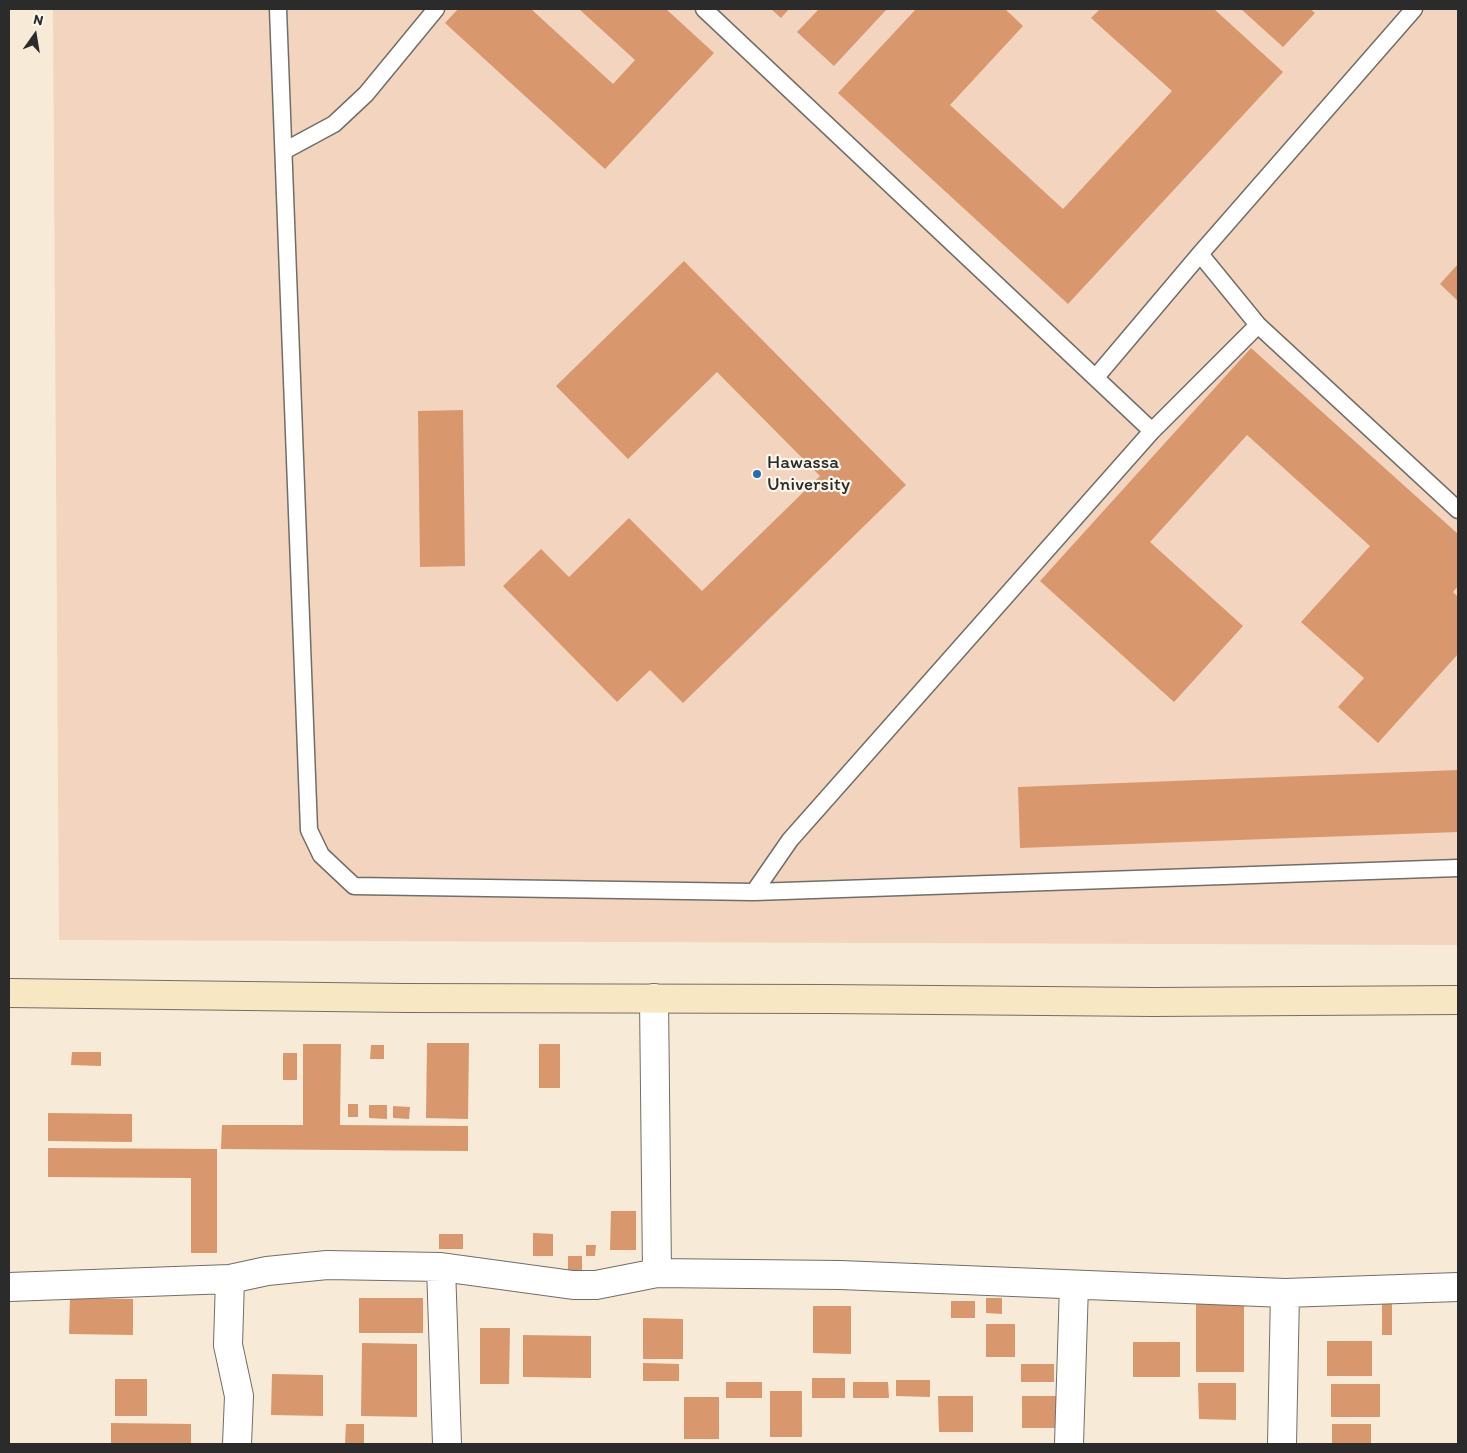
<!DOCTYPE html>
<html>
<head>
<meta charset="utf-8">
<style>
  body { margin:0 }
  #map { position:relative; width:1467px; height:1453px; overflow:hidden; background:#f7ebd7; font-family:Itim,sans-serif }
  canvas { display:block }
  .frame { position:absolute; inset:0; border:10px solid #2b2b2b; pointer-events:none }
  .north { position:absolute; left:10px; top:10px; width:50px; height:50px; -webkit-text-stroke:4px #fbf7ec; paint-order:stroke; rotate:13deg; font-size:14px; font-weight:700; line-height:20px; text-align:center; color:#2b2b2b }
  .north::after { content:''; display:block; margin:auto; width:18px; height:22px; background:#2b2b2b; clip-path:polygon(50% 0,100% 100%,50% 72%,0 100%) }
</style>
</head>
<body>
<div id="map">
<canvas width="1467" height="1453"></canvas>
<div class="frame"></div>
<div class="north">N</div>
</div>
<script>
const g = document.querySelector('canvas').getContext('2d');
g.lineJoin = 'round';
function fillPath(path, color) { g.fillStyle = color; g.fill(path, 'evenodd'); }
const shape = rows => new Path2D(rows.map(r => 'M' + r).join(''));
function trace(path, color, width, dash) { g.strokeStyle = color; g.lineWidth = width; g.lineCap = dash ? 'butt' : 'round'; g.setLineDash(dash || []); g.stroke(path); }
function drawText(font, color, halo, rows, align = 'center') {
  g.font = font + ' Itim,sans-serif'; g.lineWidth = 4.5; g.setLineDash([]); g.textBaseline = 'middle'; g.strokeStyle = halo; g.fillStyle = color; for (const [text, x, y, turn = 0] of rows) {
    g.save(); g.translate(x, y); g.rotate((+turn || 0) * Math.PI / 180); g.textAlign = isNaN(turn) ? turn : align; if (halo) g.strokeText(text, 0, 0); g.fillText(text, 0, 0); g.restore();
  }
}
fillPath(shape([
  [53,9,1458,9,1458,945,59,940]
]), '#f3d4be');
fillPath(shape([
  [458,9,531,9,613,84,635,60,579,9,666,9,714,53,605,169,445,23],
  [771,9,789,9,781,18],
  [819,9,887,9,834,66,797,32],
  [916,9,1005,9,1023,26,950,105,1063,209,1172,91,1091,18,1100,9,1214,9,1283,72,1068,304,838,93],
  [1241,9,1310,9,1315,13,1283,47],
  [684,261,906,485,683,703,650,670,617,702,503,586,541,549,569,577,629,518,702,591,820,476,717,372,628,459,556,386],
  [1458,264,1458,301,1440,284],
  [1251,348,1458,534,1458,586,1453,592,1458,597,1458,654,1378,743,1338,707,1364,678,1301,622,1370,546,1247,435,1150,542,1243,626,1174,702,1040,581],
  [463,410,465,566,420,567,418,411],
  [1458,770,1458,832,1020,848,1018,787],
  [427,1043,469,1043,468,1119,426,1118],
  [303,1044,341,1044,340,1125,468,1126,468,1151,221,1149,222,1125,303,1125],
  [539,1044,560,1044,560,1088,539,1088],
  [371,1045,384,1045,384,1059,370,1059],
  [72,1052,101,1052,101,1066,71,1065],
  [283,1053,297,1053,297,1080,283,1080],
  [348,1104,358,1104,358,1117,348,1117],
  [369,1105,387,1105,387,1119,369,1118],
  [393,1106,410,1107,409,1119,393,1118],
  [48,1113,132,1114,132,1142,48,1141],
  [48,1148,217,1149,217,1253,191,1253,191,1178,48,1177],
  [611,1211,636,1211,636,1250,610,1250],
  [533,1233,553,1234,553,1256,533,1256],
  [439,1234,463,1234,463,1249,439,1249],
  [586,1245,596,1245,595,1256,586,1256],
  [568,1256,582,1256,582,1275,568,1275],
  [70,1298,133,1299,133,1335,69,1334],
  [359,1298,423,1298,423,1333,359,1333],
  [986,1298,1002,1298,1002,1314,986,1313],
  [1382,1300,1392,1300,1392,1335,1382,1335],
  [951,1301,975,1301,975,1318,951,1318],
  [1196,1303,1244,1303,1244,1372,1196,1372],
  [813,1306,851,1306,851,1354,813,1353],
  [643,1318,683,1319,683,1359,643,1359],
  [986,1324,1015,1324,1015,1357,986,1357],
  [480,1328,510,1328,509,1384,480,1384],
  [523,1335,591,1336,591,1378,523,1377],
  [1327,1341,1372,1341,1372,1376,1327,1376],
  [1133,1342,1180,1342,1180,1377,1133,1377],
  [362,1343,417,1344,417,1417,361,1416],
  [643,1363,679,1364,679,1381,643,1381],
  [1021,1364,1054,1364,1054,1382,1021,1382],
  [272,1374,323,1375,323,1416,271,1415],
  [812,1378,845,1378,845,1398,812,1398],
  [115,1379,147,1379,147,1416,115,1416],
  [896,1380,930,1380,930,1397,896,1396],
  [726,1382,762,1382,762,1398,726,1398],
  [853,1382,888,1382,889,1398,853,1398],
  [1198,1383,1236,1383,1236,1420,1199,1419],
  [1331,1384,1380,1384,1380,1417,1331,1417],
  [770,1391,802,1391,802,1437,770,1437],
  [938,1396,973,1396,973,1432,939,1432],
  [1022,1396,1059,1396,1059,1428,1022,1428],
  [684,1397,719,1397,719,1439,684,1439],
  [111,1423,191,1424,191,1444,111,1444],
  [346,1424,364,1424,364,1444,345,1444],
  [1332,1424,1371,1424,1371,1444,1332,1444]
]), '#d9976e');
const lane = shape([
  [278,9,309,830,321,855,354,886,754,892,1458,868],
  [704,9,1152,431],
  [284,151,334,124,366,94,436,9],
  [1200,254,1258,325,1458,510],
  [1096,377,1200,254,1414,9],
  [754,892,790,840,1152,431,1258,325]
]);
const street = shape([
  [654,998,657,1273],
  [441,1267,447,1444],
  [230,1279,228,1345,239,1396,237,1444],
  [9,1287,230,1279,267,1271,327,1265,441,1267,573,1285,596,1285,657,1273,840,1275,1285,1293,1458,1287],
  [1069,1444,1074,1285],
  [1282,1444,1285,1293]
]);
const secondary = shape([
  [9,993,405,998,826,999,1153,1002,1458,1000]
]);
trace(lane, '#726e67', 19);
trace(street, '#726e67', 30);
trace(secondary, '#726e67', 30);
trace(lane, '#fff', 16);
trace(street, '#fff', 28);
trace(secondary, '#f7e8c3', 28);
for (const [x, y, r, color] of [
  [757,474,5,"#1f6fb2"]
]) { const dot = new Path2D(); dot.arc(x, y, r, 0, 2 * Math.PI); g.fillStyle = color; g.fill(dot); trace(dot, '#fbf7ec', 2); }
drawText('19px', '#2b2b2b', '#fbf7ec', [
  ["Hawassa",767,463],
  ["University",767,485]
], 'left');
</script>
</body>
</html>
